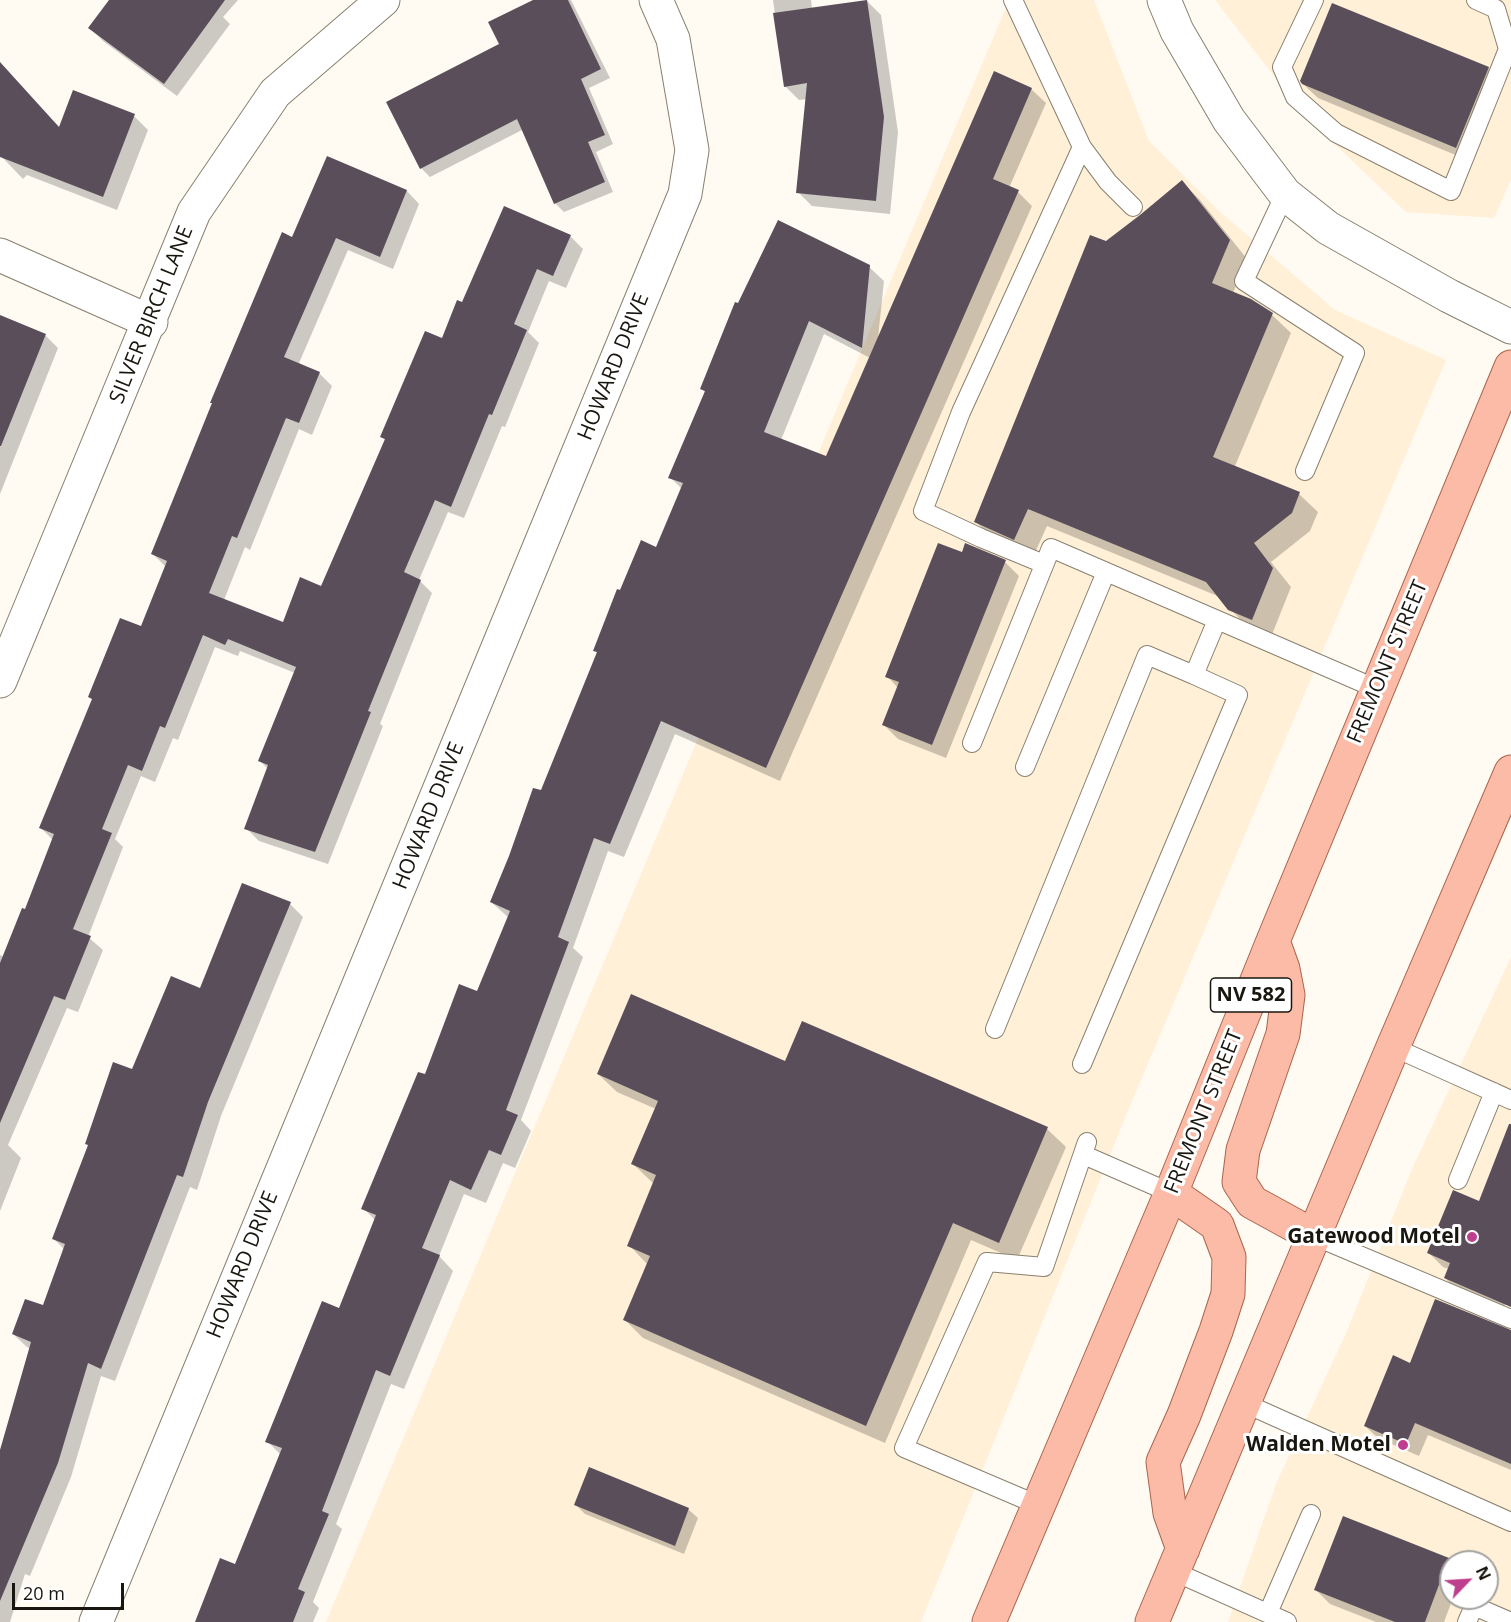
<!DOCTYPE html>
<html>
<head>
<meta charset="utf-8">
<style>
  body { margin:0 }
  #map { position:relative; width:1511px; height:1622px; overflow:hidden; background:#fffbf3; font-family:"Open Sans",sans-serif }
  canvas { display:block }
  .north { position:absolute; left:1439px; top:1550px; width:60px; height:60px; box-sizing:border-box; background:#fff; border:2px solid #a3a29f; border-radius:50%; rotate:65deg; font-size:16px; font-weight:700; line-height:24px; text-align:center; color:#19160f }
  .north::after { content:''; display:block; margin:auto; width:21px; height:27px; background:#be3f8d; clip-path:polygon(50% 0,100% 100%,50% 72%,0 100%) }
  .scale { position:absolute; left:12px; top:1583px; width:112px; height:27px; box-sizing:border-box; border:3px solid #19160f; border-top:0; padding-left:8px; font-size:18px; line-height:21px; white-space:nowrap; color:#19160f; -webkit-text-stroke:4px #fff; paint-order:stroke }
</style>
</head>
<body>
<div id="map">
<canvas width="1511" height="1622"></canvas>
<div class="north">N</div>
<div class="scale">20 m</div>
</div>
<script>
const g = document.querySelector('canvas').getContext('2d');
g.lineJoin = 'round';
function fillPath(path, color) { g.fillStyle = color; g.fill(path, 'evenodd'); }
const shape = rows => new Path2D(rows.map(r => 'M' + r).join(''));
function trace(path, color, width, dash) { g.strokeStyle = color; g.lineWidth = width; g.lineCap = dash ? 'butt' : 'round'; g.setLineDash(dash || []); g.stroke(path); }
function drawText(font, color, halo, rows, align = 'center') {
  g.font = font + ' "Open Sans",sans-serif'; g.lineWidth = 6; g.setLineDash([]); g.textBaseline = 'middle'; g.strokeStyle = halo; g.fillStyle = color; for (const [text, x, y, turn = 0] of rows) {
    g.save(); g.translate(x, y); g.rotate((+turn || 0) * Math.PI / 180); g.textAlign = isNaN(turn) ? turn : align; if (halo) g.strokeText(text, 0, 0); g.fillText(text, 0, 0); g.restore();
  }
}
fillPath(shape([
  [1009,0,1094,0,1149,141,1220,212,1335,310,1446,360,1127,1113,921,1622,326,1622],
  [1215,0,1511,0,1511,180,1494,218,1406,212,1304,115],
  [1511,957,1511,1622,1228,1622,1276,1484,1347,1331,1412,1169],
  [1451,1562,1487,1562,1487,1598,1451,1598]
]), '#fff0d7');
fillPath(shape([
  [111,0,238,0,223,17,230,24,177,96,103,41,90,28],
  [536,0,571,0,610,78,589,88,613,144,596,152,613,192,564,212,555,203,524,129,430,177,421,168,501,45],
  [773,0,811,0,812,9,867,1,881,15,898,132,890,214,812,206,798,192,807,99,799,100,785,86],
  [0,67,60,128,74,92,134,116,148,130,117,210,27,175,23,179,1,156,0,157],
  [1488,68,1502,82,1470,161,1318,98,1303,84],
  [995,73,1031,89,1046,103,1009,188,1018,192,1032,206,780,781,675,734,624,857,608,851,573,948,583,957,521,1120,531,1131,515,1168,503,1163,486,1203,464,1194,439,1256,453,1271,404,1389,391,1384,336,1524,342,1529,313,1602,319,1608,313,1622,197,1622,236,1566,281,1455,267,1441,340,1310,376,1221,363,1208,425,1076,478,993,509,918,491,902,541,792,598,654,595,650,621,592,657,549,682,489,670,477,706,393,701,388,869,267,884,281,878,338],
  [824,334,870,358,826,458,781,440],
  [327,158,407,191,419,204,393,269,348,250,299,363,319,373,332,386,312,435,299,429,250,550,245,547,224,600,284,624,322,588,385,440,382,437,463,304,570,236,583,249,566,288,549,281,528,332,539,343,505,427,502,426,464,518,448,512,419,580,432,593,380,724,383,726,328,864,259,841,246,828,268,769,259,760,295,673,240,651,238,656,215,647,178,740,173,738,155,782,141,776,115,839,123,847,88,937,103,950,78,1012,67,1008,8,1145,21,1158,0,1211,0,955,4,957,25,911,53,840,41,828,142,628,166,567,153,554],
  [1182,182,1200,200,1247,259,1233,293,1272,315,1291,333,1235,466,1299,494,1318,512,1310,531,1271,562,1291,587,1271,637,1248,628,1220,597,1047,526,1033,557,994,540,976,522,1106,243],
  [0,317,46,336,58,348,0,494],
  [962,554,1005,562,1019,576,946,758,898,739,884,725,898,688,887,676],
  [290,904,303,917,221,1116,197,1190,190,1187,115,1381,101,1376,71,1477,30,1576,25,1574,10,1622,0,1622,0,1455,31,1349,27,1347,13,1334,43,1307,65,1250,54,1239,133,1070,201,990],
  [803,1023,1047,1129,1066,1147,1017,1260,971,1240,885,1443,643,1338,625,1320,647,1264,629,1245,654,1184,633,1164,656,1109,617,1092,598,1074,786,1063],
  [1511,1137,1511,1290,1503,1310,1459,1292,1445,1278,1449,1269,1443,1267,1429,1253,1480,1203],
  [1511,1353,1511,1470,1428,1435,1419,1456,1378,1438,1365,1426,1410,1365],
  [576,1505,688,1509,698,1518,684,1554,585,1514],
  [1448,1559,1451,1562,1451,1598,1453,1598,1444,1622,1376,1622,1330,1604,1316,1590]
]), '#0003');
fillPath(shape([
  [109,0,225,0,164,84,88,28],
  [533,0,568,0,601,69,581,79,605,135,588,142,605,182,554,204,517,119,420,169,386,102,499,44,488,22],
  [867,0,884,117,876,201,796,193,807,83,784,87,773,13],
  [1332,3,1489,67,1456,148,1302,84,1300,81],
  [0,62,59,127,73,90,135,114,103,197,0,157],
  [994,71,1032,88,993,179,1019,190,766,768,661,721,610,844,594,838,558,937,569,942,506,1110,518,1115,501,1155,489,1150,471,1190,450,1180,422,1248,440,1255,390,1376,376,1370,322,1511,329,1514,298,1589,305,1592,293,1622,195,1622,220,1558,235,1564,282,1448,265,1442,322,1301,339,1308,376,1215,361,1209,418,1072,425,1074,459,984,477,991,510,911,490,902,509,856,533,788,541,790,597,652,593,651,617,589,620,590,641,540,656,547,683,483,668,478,705,391,700,389,735,302,738,303,778,220,870,265,862,348,809,321,764,432,826,456],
  [327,156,407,190,380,257,336,238,284,357,320,372,299,423,286,418,237,538,232,536,209,593,283,622,300,577,321,586,385,439,380,437,425,331,442,338,457,300,462,302,504,206,571,235,553,276,537,269,514,324,527,330,492,415,489,414,451,507,435,500,404,572,421,580,368,711,371,712,315,852,244,829,268,765,258,761,296,667,228,639,225,645,203,635,165,728,160,726,142,771,128,765,102,829,112,833,73,929,91,936,65,1000,54,996,0,1123,0,963,22,908,25,909,54,834,39,828,92,699,88,697,120,618,141,626,167,561,151,554,212,403,210,403,282,232,292,237],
  [1182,180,1230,240,1212,283,1251,299,1273,313,1213,457,1300,492,1292,513,1254,543,1273,568,1252,620,1228,610,1206,582,1028,509,1014,540,974,522,1090,235,1106,241,1140,215],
  [0,315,46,334,1,446,0,446],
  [938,543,962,552,965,543,1006,560,932,745,882,725,899,682,885,677],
  [242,883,291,902,208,1102,183,1177,177,1175,101,1369,88,1363,58,1463,0,1601,0,1450,31,1342,12,1334,25,1299,43,1305,65,1244,52,1239,88,1145,85,1144,113,1062,132,1069,171,976,200,988],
  [631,994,785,1061,802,1021,1048,1127,999,1243,953,1223,866,1426,623,1320,650,1256,627,1246,656,1175,631,1164,658,1101,597,1074],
  [1509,1124,1511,1124,1511,1307,1444,1278,1450,1263,1427,1253,1453,1190,1479,1201],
  [1435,1299,1511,1330,1511,1464,1415,1423,1406,1444,1364,1426,1393,1355,1410,1363],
  [589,1467,689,1508,675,1546,574,1505],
  [1343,1516,1449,1558,1425,1622,1395,1622,1314,1590]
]), '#5b4e5b');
const lane = shape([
  [1013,0,1082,147,1108,182,1133,207],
  [1314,0,1282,67,1295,97,1336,133,1451,191,1508,49,1496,9,1476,0],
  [1285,194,1244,281,1355,353,1305,471],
  [1044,564,981,538,923,511,961,412,1082,147],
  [972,743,1051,548,1377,689],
  [1025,767,1106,572],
  [995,1029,1147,655,1194,675],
  [1393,1047,1511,1100],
  [1082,1064,1238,695,1194,675,1217,620],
  [1084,1155,1171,1193],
  [1458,1180,1494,1092],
  [1314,1236,1511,1319],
  [1244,1403,1511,1522],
  [1038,1505,904,1448,987,1262,1044,1267,1087,1142],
  [1173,1571,1287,1622],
  [1268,1613,1311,1514],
  [1467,1622,1474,1606,1511,1622]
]);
const street = shape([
  [0,255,151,322],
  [0,681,194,212,275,93,383,0],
  [96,1622,685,194,692,150,673,39,656,0]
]);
const secondary = shape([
  [1164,0,1177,31,1229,120,1285,194,1328,228,1449,296,1511,327]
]);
const primary = shape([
  [1273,941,1283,969,1288,995,1283,1034,1243,1150,1239,1182,1252,1202,1314,1236],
  [1171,1193,1217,1225,1229,1257,1228,1294,1216,1331,1184,1415,1163,1462,1170,1513,1183,1549],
  [989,1622,1171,1193,1273,941,1511,367],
  [1152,1622,1393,1047,1511,772]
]);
trace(lane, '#89806f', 20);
trace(street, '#89806f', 35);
trace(secondary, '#89806f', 35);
trace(primary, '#ab644c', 35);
trace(lane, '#fff', 18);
trace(street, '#fff', 33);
trace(secondary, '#fff', 33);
trace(primary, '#fcbba7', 33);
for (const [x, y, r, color] of [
  [1472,1237,6,"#be3f8d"],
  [1403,1445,6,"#be3f8d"]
]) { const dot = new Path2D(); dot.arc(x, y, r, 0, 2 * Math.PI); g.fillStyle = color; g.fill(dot); trace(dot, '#fff', 2); }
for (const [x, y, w] of [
  [1251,995,81]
]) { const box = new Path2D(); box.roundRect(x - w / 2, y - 17, w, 34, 4.5); g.fillStyle = '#fff'; g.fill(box); trace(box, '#19160f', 1.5); }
drawText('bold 20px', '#19160f', null, [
  ["NV 582",1251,995]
]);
drawText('21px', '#19160f', '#fff', [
  ["SILVER BIRCH LANE",152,315,-68],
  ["HOWARD DRIVE",614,367,-68],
  ["FREMONT STREET",1388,662,-67],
  ["HOWARD DRIVE",429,816,-68],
  ["FREMONT STREET",1204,1112,-68],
  ["HOWARD DRIVE",243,1265,-68]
]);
drawText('bold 21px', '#19160f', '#fff', [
  ["Gatewood Motel",1460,1237],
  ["Walden Motel",1391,1445]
], 'right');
</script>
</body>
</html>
